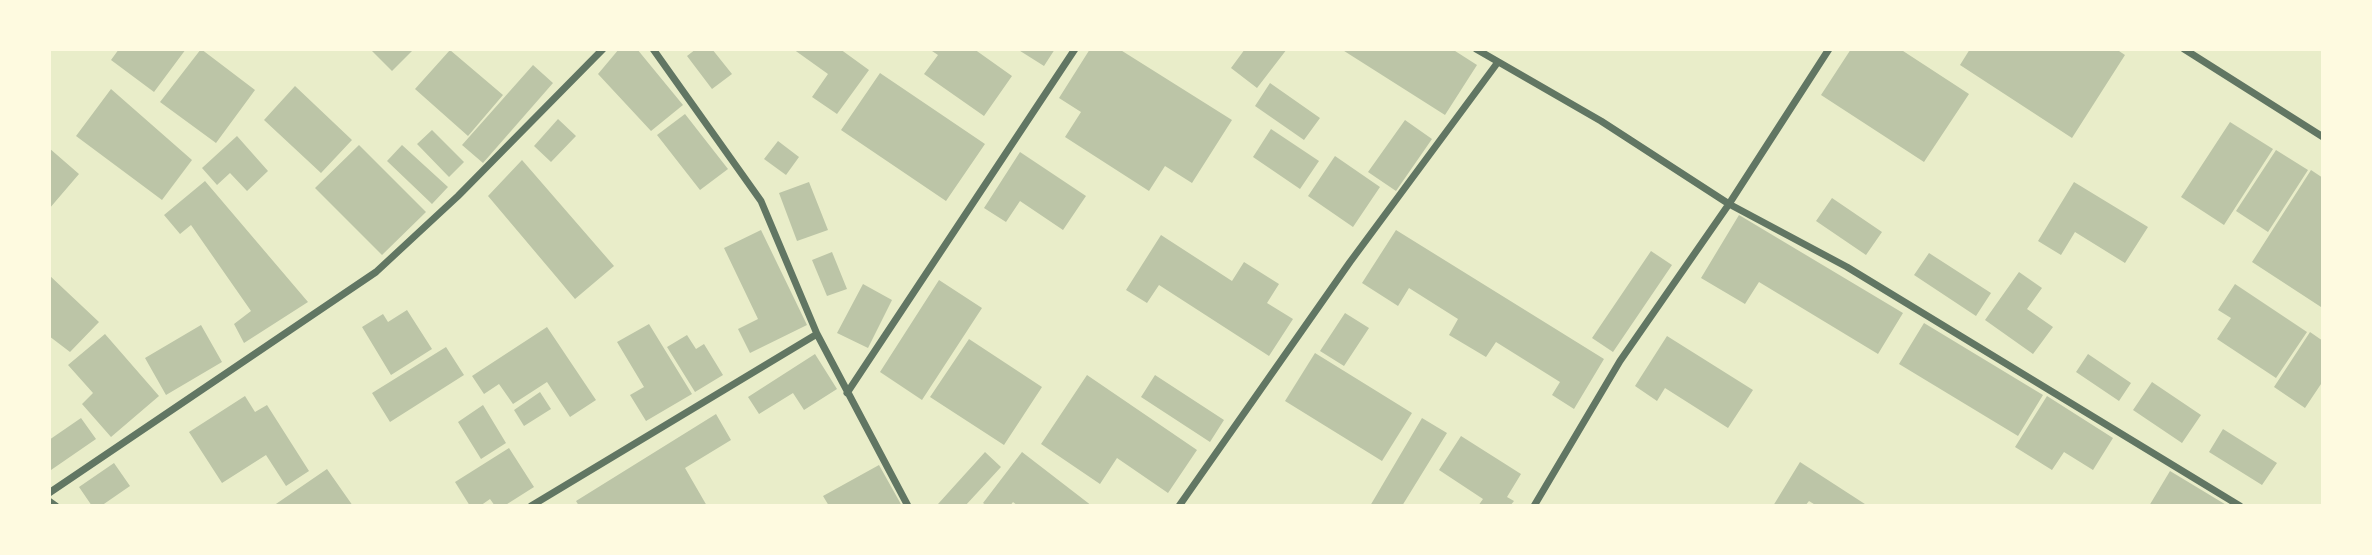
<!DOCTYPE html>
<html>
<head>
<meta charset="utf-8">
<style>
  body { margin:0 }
  #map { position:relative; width:2372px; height:555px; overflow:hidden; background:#e9edc9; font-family:Rubik,sans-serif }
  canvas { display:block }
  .frame { position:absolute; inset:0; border:51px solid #fefae0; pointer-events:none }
</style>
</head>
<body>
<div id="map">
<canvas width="2372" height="555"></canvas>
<div class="frame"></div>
</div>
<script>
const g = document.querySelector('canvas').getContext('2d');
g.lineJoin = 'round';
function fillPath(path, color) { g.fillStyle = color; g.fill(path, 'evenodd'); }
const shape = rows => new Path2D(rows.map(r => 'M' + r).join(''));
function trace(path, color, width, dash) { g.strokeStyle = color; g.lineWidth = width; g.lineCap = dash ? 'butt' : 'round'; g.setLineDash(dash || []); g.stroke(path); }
fillPath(shape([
  [119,49,186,49,154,92,111,60],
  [201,49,255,90,216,143,160,102],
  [370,49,414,49,392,71],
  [619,49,637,49,683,105,651,131,598,74],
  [696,49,712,49,732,74,712,89,687,56],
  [793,49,840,49,869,70,837,114,812,97,828,74],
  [929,49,974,49,1012,76,984,116,924,74,938,55],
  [1017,49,1055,49,1044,66],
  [1090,49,1119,49,1232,120,1192,183,1165,166,1149,191,1065,137,1081,112,1059,98],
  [1245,49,1287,49,1257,88,1231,68],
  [1341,49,1452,49,1477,65,1445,115],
  [1851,49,1900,49,1969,94,1924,162,1821,95],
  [1970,49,2116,49,2125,55,2072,138,1960,65],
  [450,50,503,95,468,136,415,89],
  [533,65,553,83,483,163,462,145],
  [880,73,985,144,946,201,841,130],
  [1270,83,1320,118,1304,140,1255,106],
  [295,86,352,140,321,173,264,120],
  [111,89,192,160,162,200,76,136],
  [685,114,728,169,700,190,657,135],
  [558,119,576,136,551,162,534,146],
  [1405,120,1432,139,1396,191,1368,172],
  [2230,122,2273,149,2224,225,2181,197],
  [1271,129,1319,161,1300,189,1253,157],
  [432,130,464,162,449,177,417,144],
  [237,136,268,171,247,191,230,173,217,185,202,168],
  [778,141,799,157,786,175,764,159],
  [359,145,426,212,382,255,315,188],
  [402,145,448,187,432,204,387,161],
  [49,148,79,174,49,209],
  [2276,150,2308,170,2268,232,2236,211],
  [1020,152,1086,196,1063,230,1020,201,1006,222,984,208],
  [1335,156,1380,187,1353,227,1308,196],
  [522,160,614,266,575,299,488,196],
  [2311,170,2323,178,2321,307,2252,262],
  [205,181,308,302,244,343,234,324,251,311,191,225,180,234,164,215],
  [809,182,828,230,797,241,779,193],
  [2074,182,2148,227,2125,263,2075,232,2061,255,2038,241],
  [1832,198,1882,232,1866,255,1816,221],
  [1739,215,1903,313,1878,354,1759,282,1745,304,1701,278],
  [761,230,807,325,750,353,738,329,758,319,724,248],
  [1396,230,1604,359,1574,409,1552,395,1560,382,1496,342,1486,357,1449,335,1458,319,1409,288,1398,306,1362,283],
  [1161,235,1232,281,1244,262,1279,284,1267,303,1293,319,1269,356,1159,285,1147,303,1126,290],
  [1651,251,1672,265,1613,352,1592,338],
  [832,252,847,289,827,296,812,260],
  [1929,253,1991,293,1976,316,1914,275],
  [2019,272,2042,288,2027,309,2053,327,2033,354,1985,320],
  [49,275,99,322,70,352,49,336],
  [939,280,982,308,922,400,880,372],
  [863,284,892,300,868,348,837,333],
  [2235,284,2307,332,2276,378,2217,339,2231,318,2218,310],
  [407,310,432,349,391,375,362,327,383,314,388,322],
  [1345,313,1369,328,1344,366,1320,351],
  [1924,323,2043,395,2018,436,1899,364],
  [649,324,692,394,646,421,630,395,644,387,617,342],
  [201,325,222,362,166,395,145,358],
  [547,327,596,400,570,417,547,382,513,404,499,384,484,394,472,376],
  [2310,332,2323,341,2323,381,2305,408,2274,387],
  [105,334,159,396,111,437,82,404,93,393,68,365],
  [687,335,696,349,704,344,723,375,695,392,667,347],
  [1667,336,1753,390,1728,428,1665,388,1657,401,1635,386],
  [969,339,1042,387,1004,445,930,397],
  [446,347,464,375,390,422,372,393],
  [1315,353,1412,413,1382,461,1285,401],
  [815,354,837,389,804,410,793,393,759,414,748,397],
  [2088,354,2131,383,2119,401,2076,372],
  [1087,375,1197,450,1168,493,1117,458,1100,484,1041,444],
  [1155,375,1224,420,1210,442,1141,397],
  [2152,382,2201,415,2182,443,2133,410],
  [540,392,551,409,524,426,514,410],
  [245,396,255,412,267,405,309,471,286,486,266,455,222,483,189,432],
  [2047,396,2113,438,2093,470,2064,452,2052,470,2015,447],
  [483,405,506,443,481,459,458,422],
  [716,414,731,440,685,468,707,506,579,506,576,501],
  [81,418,96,439,51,470,49,440],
  [1422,418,1447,433,1402,506,1370,506],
  [2223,429,2277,463,2262,485,2209,452],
  [1461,436,1521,474,1507,497,1514,501,1510,506,1478,506,1483,499,1439,470],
  [509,448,534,487,504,506,495,506,490,499,480,506,470,506,455,482],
  [985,452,1001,467,965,506,940,506,938,504],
  [1022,452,1092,506,1018,506,1013,502,1010,506,987,506,983,503],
  [1800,462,1868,506,1817,506,1809,501,1805,506,1773,506],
  [114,463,130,486,101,506,92,506,79,487],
  [879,465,902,506,829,506,823,496],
  [327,469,353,506,273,506],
  [2170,471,2228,506,2149,506]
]), '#bcc5a7');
trace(shape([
  [653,49,761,201,817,334,908,506],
  [1476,49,1601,121,1729,204,1847,267,2240,506],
  [2184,49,2323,137],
  [847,393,1075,49],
  [49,493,376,272,458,196,603,49],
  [49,501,56,506],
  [531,506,817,334],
  [1179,506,1350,262,1498,62],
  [1534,506,1620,361,1729,204,1829,49]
]), '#617663', 7);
</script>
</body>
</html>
